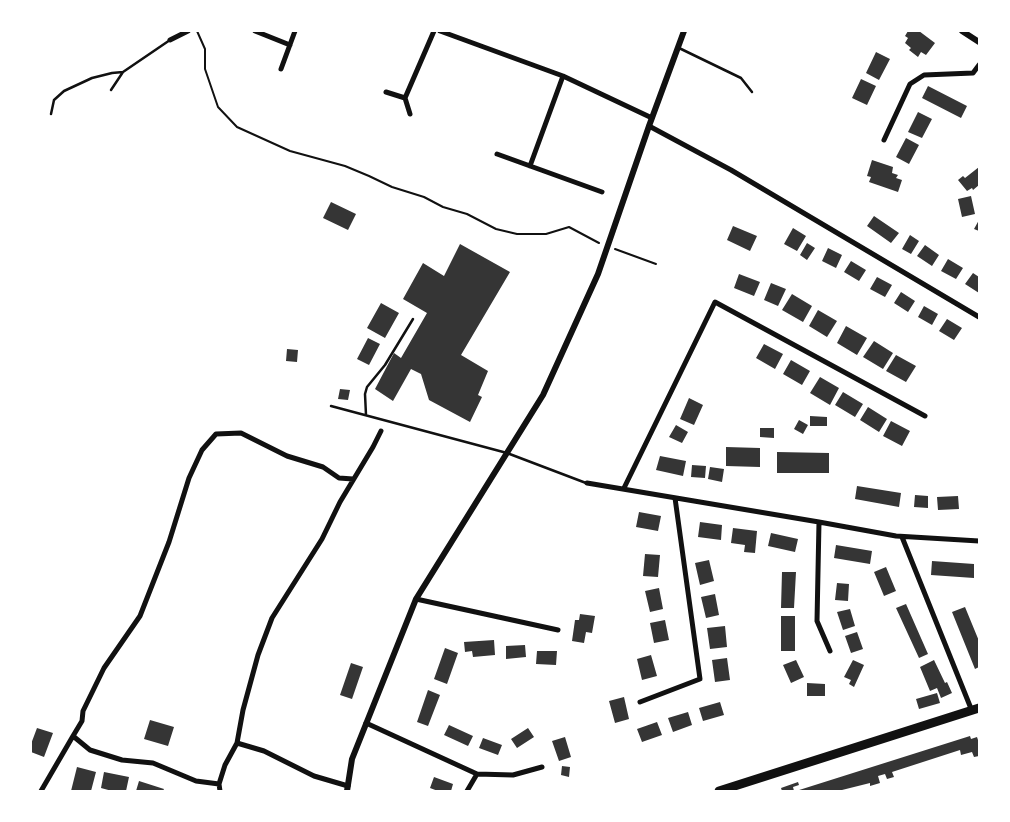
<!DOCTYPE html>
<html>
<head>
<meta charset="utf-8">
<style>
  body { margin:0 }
  #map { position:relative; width:1010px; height:822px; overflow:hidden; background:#fff; font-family:"Public Sans",sans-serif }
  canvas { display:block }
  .frame { position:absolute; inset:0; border:32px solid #fff; pointer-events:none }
</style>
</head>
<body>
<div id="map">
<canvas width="1010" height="822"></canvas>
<div class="frame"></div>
</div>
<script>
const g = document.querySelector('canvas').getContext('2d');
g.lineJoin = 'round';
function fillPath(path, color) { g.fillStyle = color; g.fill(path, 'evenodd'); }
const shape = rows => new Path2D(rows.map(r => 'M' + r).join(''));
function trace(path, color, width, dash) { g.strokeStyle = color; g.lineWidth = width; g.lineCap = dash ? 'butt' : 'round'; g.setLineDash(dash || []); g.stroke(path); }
fillPath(shape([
  [908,31,919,31,935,43,926,55,921,52,918,57,909,50,911,48,905,43,908,38,905,36],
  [876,52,890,59,879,80,866,73],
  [861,79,876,86,867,105,852,98],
  [928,86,967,106,961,118,922,98],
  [918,112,932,119,922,138,908,132],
  [906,138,919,145,909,164,896,157],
  [872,160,893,167,892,173,898,175,896,178,902,180,898,192,869,182,871,177,867,176],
  [979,167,979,185,973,190,972,188,967,191,958,180,963,176,965,178],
  [971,196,975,214,962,217,958,199],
  [331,202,356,214,348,230,323,218],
  [874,216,899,233,891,243,867,226],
  [979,220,979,231,974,229],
  [733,226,757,236,750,251,727,240],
  [793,228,806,236,797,251,784,244],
  [910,235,919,241,911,254,902,249],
  [807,243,815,248,807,260,800,255],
  [460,244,510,272,461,355,488,371,478,395,482,397,470,422,429,400,421,374,411,369,393,401,375,389,394,353,401,358,427,313,403,299,423,263,444,276],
  [925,245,939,255,932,266,917,256],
  [828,248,842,255,836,268,822,261],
  [948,259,963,268,956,279,941,271],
  [851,261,866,270,859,281,844,272],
  [973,273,979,277,979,293,965,284],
  [739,274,760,282,754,296,734,288],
  [877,277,892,285,885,297,870,289],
  [771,283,786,289,778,306,764,300],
  [901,292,915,301,908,312,894,303],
  [792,294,812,306,803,322,782,310],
  [381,303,399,313,385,338,367,328],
  [924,306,938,314,932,325,918,317],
  [818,310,837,321,827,337,809,326],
  [947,319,962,328,954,340,939,331],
  [846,326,867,338,857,355,837,343],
  [368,338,380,344,369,365,357,359],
  [874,341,893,353,883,369,863,357],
  [764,344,783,354,775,369,756,358],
  [287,349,298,350,297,362,286,361],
  [896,355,916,366,906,382,886,371],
  [791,360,810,371,802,385,783,374],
  [820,377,839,388,830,405,810,393],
  [340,389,350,390,348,400,338,399],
  [843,392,863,404,855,417,835,405],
  [689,398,703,405,694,425,680,419],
  [868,407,887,419,879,432,860,420],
  [810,416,827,417,827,426,810,426],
  [799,420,808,425,803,434,794,429],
  [891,421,910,431,902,446,883,436],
  [676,425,688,432,682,443,669,437],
  [760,428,774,428,774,438,760,437],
  [726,447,760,448,760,467,726,466],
  [777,452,829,453,829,473,777,473],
  [660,456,686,461,683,476,656,470],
  [692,465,706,466,705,478,691,477],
  [710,467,724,469,722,482,708,479],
  [857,486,901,493,899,507,855,499],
  [915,495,928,496,928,508,914,507],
  [958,496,959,509,938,510,937,497],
  [639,512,661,516,658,531,636,527],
  [700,522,722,525,721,540,698,537],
  [733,528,757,531,755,553,744,552,745,545,731,543],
  [771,533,798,539,795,552,768,546],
  [836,545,872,551,870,564,834,558],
  [645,554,660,555,658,577,643,576],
  [709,560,714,581,700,585,695,563],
  [932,561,974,564,974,578,931,575],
  [886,567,896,591,884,596,874,572],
  [782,572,796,572,794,608,781,608],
  [837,583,849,584,848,601,835,600],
  [659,588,663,609,650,612,645,591],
  [715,594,719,615,706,618,701,597],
  [906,604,928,654,919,658,896,608],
  [965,607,979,641,979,667,975,669,952,612],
  [850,609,855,626,843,630,837,612],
  [580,614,595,616,592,633,586,632,584,643,572,641,575,620,579,620],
  [781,616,795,616,795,651,781,651],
  [665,620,669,640,654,643,650,623],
  [725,626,727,647,710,649,707,628],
  [857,632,863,649,851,653,845,636],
  [494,640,495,655,473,657,472,651,465,652,464,642],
  [525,645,526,657,506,659,506,646],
  [445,648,458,653,447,684,434,679],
  [537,651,557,651,556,665,536,664],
  [651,655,657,676,642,680,637,659],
  [727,658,730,680,715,682,712,660],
  [796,660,804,677,791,683,783,665],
  [853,660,864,665,854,687,849,684,851,680,844,677],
  [934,660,945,683,947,682,952,693,941,698,937,688,930,691,920,667],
  [351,663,363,667,352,699,340,695],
  [807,683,825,684,825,696,807,696],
  [428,690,440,695,428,726,417,722],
  [937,693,940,703,919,709,916,699],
  [624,697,629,719,615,723,609,701],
  [720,702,724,715,703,721,699,708],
  [688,712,692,725,673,732,668,718],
  [150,720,174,727,168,746,144,739],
  [657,722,662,735,642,742,637,729],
  [449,725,473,736,468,746,444,735],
  [37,728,53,733,44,757,31,752,31,744],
  [528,728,534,737,517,748,511,739],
  [970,736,971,739,977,737,979,743,979,756,974,757,972,752,961,755,960,750,892,772,894,777,887,779,885,774,878,776,880,783,870,786,870,783,838,791,796,791],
  [565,737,571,757,559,761,552,741],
  [483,738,502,745,498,755,479,748],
  [562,766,570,767,569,777,561,775],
  [77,767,96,772,91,791,71,791],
  [104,772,129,777,126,791,112,791,101,788],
  [434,777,453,784,451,791,438,791,430,788],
  [139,781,164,789,163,791,136,791],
  [798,782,799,785,793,787,794,791,782,791,781,788]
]), '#353535');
trace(shape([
  [197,31,205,49,205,69,218,107,237,127,290,151,345,166,369,176,392,187,424,197,443,207,467,214,496,229,517,234,546,234,569,227,599,243],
  [615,249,656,264]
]), '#111', 2);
trace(shape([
  [679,48,741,78,752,92],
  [111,90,123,72,170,40],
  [51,114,54,100,64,91,92,78,112,73,123,72],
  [331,406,507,453,586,483],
  [366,415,365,394,367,387,385,365,413,319]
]), '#111', 2.5);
trace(shape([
  [255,31,290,45],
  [440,31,563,76,652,118],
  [170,40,188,31],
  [281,69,295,31],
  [386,92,405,98,410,114],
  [405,98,434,31],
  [649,126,731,170,979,317],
  [884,140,910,84,924,75,973,73,979,65],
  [497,154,602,192],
  [530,166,563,76],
  [587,483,819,522,896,536,979,541],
  [624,488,715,302,925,416],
  [819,522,817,621,830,651],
  [902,537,972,711],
  [416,599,558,630],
  [640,702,700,679,675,498],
  [366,723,477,774,513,775,542,767],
  [73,736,82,721,83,711,104,668,140,616,169,542,189,478,202,450,216,434,241,433,287,456,323,467,339,478,353,479],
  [237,743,264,751,314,776,348,786],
  [41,791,73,736,90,750,122,760,153,763,196,781,219,784],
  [220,791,219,784,225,765,237,743,243,710,258,655,272,618,322,539,340,502,373,447,381,431],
  [467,791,477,774]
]), '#111', 5);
trace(shape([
  [962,31,979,42],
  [347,791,352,759,416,599,543,395,598,274,649,126,684,31]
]), '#111', 6);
trace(shape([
  [719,791,979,708]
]), '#111', 9);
</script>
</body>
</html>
